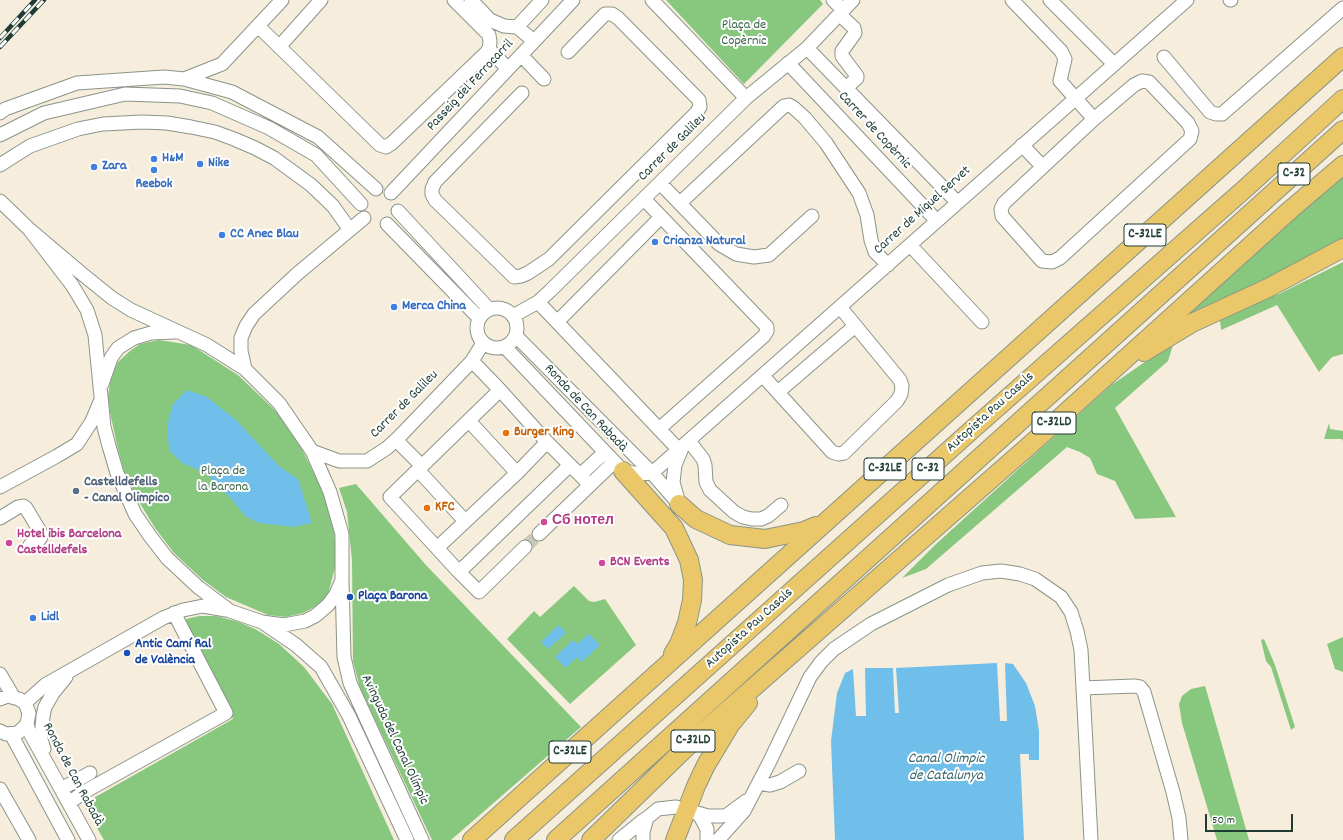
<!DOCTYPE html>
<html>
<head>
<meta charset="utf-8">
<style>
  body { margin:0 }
  #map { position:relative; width:1343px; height:840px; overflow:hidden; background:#f6eddc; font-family:Dekko,sans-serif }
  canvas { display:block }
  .scale { position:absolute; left:1205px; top:814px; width:88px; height:18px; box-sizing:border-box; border:2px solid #1f3d34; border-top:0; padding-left:5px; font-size:12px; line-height:14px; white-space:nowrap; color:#1f3d34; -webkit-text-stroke:3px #fff; paint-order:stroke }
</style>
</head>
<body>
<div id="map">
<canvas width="1343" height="840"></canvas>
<div class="scale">50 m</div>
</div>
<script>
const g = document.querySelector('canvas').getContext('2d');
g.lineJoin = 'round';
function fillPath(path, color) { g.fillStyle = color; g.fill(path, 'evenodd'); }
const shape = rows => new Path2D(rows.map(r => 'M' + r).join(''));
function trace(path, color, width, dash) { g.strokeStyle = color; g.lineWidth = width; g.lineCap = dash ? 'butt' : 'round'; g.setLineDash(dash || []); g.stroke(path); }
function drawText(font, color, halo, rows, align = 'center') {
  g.font = font + ' Dekko,sans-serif'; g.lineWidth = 4; g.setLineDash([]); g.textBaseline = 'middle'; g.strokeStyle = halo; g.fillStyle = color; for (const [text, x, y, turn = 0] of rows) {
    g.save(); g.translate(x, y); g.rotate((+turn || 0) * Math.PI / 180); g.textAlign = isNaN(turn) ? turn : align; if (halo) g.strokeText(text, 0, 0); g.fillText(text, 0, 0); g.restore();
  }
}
fillPath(shape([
  [666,0,820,0,823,4,744,84],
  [1343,176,1343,239,1228,298,1180,320],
  [1343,262,1343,354,1332,357,1319,372,1277,305,1221,330,1220,319,1258,300,1279,294],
  [159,340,191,345,238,375,283,418,298,441,320,486,330,514,334,532,336,550,336,564,328,594,318,605,303,613,286,617,268,615,226,597,203,580,174,553,155,528,136,497,124,471,117,445,110,412,108,396,111,377,118,362,130,351,140,344],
  [1174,342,1168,361,1115,408,1176,517,1135,519,1115,481,1097,474,1090,458,1080,452,1067,447,926,569,902,578,935,545,1110,386],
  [1329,423,1330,429,1343,431,1343,441,1342,439,1324,439],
  [356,484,425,564,581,727,451,840,432,840,360,688,353,661,352,560,347,512,339,488],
  [574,586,589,601,594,602,605,599,636,645,570,704,507,639,534,611,540,617],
  [199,616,216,616,239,622,257,630,279,644,304,667,332,704,394,840,104,840,83,804,233,719,229,708,182,620],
  [1343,637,1343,672,1335,669,1327,644],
  [1264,639,1275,665,1295,727,1291,730,1271,667,1266,661,1261,640],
  [1205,686,1206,689,1249,840,1217,840,1182,723,1179,704,1182,696,1191,689]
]), '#87c77e');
fillPath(shape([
  [187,390,207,397,236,420,280,467,298,479,312,523,294,527,259,523,245,516,233,501,206,473,182,463,169,450,167,425,173,404],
  [559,625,566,633,548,649,541,642],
  [589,634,600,645,582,662,577,657,566,668,555,657,573,640,577,644],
  [997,663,1000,721,1007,721,1005,663,1013,664,1026,683,1035,706,1039,731,1039,760,1029,760,1029,754,1020,754,1024,840,835,840,831,741,837,693,845,673,853,669,856,716,866,716,865,668,893,668,895,713,899,713,896,668]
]), '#70bfea');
trace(shape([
  [525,547,539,534]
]), '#cbcaba', 13, [13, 6]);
const minor = shape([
  [471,0,490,20,504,26,517,27,534,41],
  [652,0,746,98],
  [833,0,843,10],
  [1012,0,1061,51,1065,59,1060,81,1094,119],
  [1050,0,1114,64],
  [1230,0,1231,0],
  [839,14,854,28,855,33,842,51,842,56,857,76,857,78,846,88],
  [258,26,380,145,386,147,392,143,486,53,489,49,490,42,489,35,454,0],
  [517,27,542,0],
  [279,47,321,0],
  [807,48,957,202],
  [489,49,508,69],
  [521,55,544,79],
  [1164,57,1210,112,1216,114,1222,114,1343,8],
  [788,63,937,221],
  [184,79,222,64,282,0],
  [1142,81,1149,82,1188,123,1192,131,1190,139,1060,258,1052,262,1042,261,1002,216,1001,209,1004,203,1094,119,1134,85,1142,81],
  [522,93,435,182,432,189,432,194,435,200,514,277,521,276,528,273,549,259,696,113,700,107,699,100,618,18,612,14,605,14,568,52],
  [0,113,5,109,77,83,164,77,184,79,232,92,318,137,376,189],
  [0,135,44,113,125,94,180,96,212,103,269,128,316,155,361,204],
  [1022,145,1042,166],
  [0,165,30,146,78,129,103,124,142,122,167,123,191,127,215,132,234,139,255,148,274,158,311,185,333,206,350,230],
  [660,183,719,244,736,254,754,257,769,255,812,216],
  [391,193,573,0],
  [644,199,767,327,767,331,764,336,659,429],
  [0,201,29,229,81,273,112,298,131,310,207,345,245,369,279,403,312,451,330,492,342,534,342,580,336,594,328,605,315,616,305,621,284,625,262,622,230,611,198,587,167,558,150,536,135,514,117,473,109,446,104,427,95,335,87,310,72,285,29,229],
  [680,203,784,106,789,105,794,108,805,118,826,143,859,193,867,215,871,240,875,252,888,265],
  [398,211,489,309],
  [387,224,479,318],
  [910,245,982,322],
  [538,302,679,450],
  '477 328a20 20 0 1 1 40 0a20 20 0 1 1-40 0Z',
  [513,316,538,302,550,291,746,98,807,48,853,0],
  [557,322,661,217],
  [516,336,652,473,679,504],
  [505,347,623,471,639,474,652,473,1187,0],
  [472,361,500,390],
  [245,369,241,351,241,338,246,326,254,314,297,274,364,218],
  [763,376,832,452,838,454,844,453,897,401,901,394,902,386,900,380,840,307],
  [102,384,111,358,118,348,134,338,151,333,175,332],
  [500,390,547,442,517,473,437,548,390,497,500,390],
  [778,392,855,326],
  [469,421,517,473],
  [396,440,422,466],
  [689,441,703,459,705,465,706,482,710,490,734,512,743,517,752,519,761,519,768,516,781,505],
  [547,442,590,485],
  [312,451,339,461,367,461,387,448,399,437,472,361,483,343],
  [418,470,465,521],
  [580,475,604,453],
  [0,487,57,456,77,444,92,421,100,402],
  [678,500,673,482,675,465,682,448],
  [0,518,18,507,23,506,26,508,41,533,41,537,39,540,30,545],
  [539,534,614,462],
  [525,547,479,592,459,572,570,465],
  [437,548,459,572],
  [342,582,344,657,350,683,422,840],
  [265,624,296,645,321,667,349,716,407,840],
  [0,674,13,696],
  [1083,688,1134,686,1140,687,1144,692,1173,792,1179,818,1181,840],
  [0,699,8,696,19,699,25,703,29,713,27,724,18,733,6,734,0,731],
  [25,703,45,685,163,618,183,610,203,606,226,610],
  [27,724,29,731,89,840],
  [11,734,68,840],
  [44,749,41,739,43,716,45,707,53,693,66,677],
  [759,783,770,785,780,782,799,771],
  [0,789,29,840],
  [61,789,90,773],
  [69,803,84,792,226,713,174,613],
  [697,813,701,818,707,829,707,840],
  [619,840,641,822,647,818],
  [643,840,643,832,647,818,658,809,676,807,708,816,722,816,727,815,746,801],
  [718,840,744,811,770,761,810,677,821,662,834,649,871,624,948,585,982,573,1001,571,1020,574,1035,579,1061,597,1071,612,1077,631,1081,650,1091,840]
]);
const highway = shape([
  [1144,352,1192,323,1268,288,1343,248],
  [623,471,674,528,689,560,693,580,692,600,687,623,679,644,673,654],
  [679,504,696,519,730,535,765,539,804,531,816,526],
  [472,840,1343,57],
  [514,840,975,427,1248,186,1343,99],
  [556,840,1343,130],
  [591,840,697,737,1031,444,1290,210,1343,165],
  [675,840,696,786,706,765,730,725,748,703]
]);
trace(minor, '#8a9588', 15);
trace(highway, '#8a9588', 20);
trace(minor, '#fff', 13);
trace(highway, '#eac769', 18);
const rail = shape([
  [0,38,35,0],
  [0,47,44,0]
]);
trace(rail, '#1f3d34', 4.5);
trace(rail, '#fff', 3, [9]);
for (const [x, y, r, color] of [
  [154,159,4,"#3f7fe0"],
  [200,164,4,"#3f7fe0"],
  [94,167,4,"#3f7fe0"],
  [154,170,4,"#3f7fe0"],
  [222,235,4,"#3f7fe0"],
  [655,242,4,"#3f7fe0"],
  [394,307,4,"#3f7fe0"],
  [506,433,4,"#e8710a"],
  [76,491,4,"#5c6f8a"],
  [427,508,4,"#e8710a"],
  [544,522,4,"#d1479c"],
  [9,543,4,"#d1479c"],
  [602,563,4,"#d1479c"],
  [350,597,4,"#1a4fb4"],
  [33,618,4,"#3f7fe0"],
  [127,653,4,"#1a4fb4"]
]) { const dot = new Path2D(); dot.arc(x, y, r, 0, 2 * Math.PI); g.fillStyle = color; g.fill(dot); trace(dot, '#fff', 1.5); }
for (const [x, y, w] of [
  [1294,174,32],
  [1145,235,42],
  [1054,423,44],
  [885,469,42],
  [928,469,32],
  [693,741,44],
  [570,752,42]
]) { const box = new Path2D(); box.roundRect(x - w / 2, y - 11, w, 22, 3); g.fillStyle = '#fff'; g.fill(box); trace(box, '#1f3d34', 1); }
drawText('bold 13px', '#1f3d34', null, [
  ["C-32",1294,174],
  ["C-32LE",1145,235],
  ["C-32LD",1054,423],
  ["C-32LE",885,469],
  ["C-32",928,469],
  ["C-32LD",693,741],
  ["C-32LE",570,752]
]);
drawText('14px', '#3e664a', '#fff', [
  ["Plaça de",744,26],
  ["Copèrnic",744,42],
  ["Plaça de",223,472],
  ["la Barona",223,488]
]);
drawText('14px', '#1f3d34', '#fff', [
  ["Passeig del Ferrocarril",471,86,-47],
  ["Carrer de Copèrnic",874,131,47],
  ["Carrer de Galileu",673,148,-45],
  ["Carrer de Miquel Servet",923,211,-42],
  ["Carrer de Galileu",405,405,-45],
  ["Ronda de Can Rabadà",585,409,47],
  ["Autopista Pau Casals",991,413,-42],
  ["Autopista Pau Casals",750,629,-42],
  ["Avinguda del Canal Olímpic",394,740,65],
  ["Ronda de Can Rabadà",72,775,62]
]);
drawText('bold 14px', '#366cbe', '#fff', [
  ["H&M",162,159],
  ["Nike",208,164],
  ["Zara",102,167],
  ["Reebok",154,185,"center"],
  ["CC Anec Blau",230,235],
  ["Crianza Natural",663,242],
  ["Merca China",402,307],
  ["Lidl",41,618]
], 'left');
drawText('bold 14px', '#c56008', '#fff', [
  ["Burger King",514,433],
  ["KFC",435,508]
], 'left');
drawText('bold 14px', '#4e5e75', '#fff', [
  ["Castelldefells",84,483],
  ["- Canal Olimpico",84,499]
], 'left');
drawText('bold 14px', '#b23c85', '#fff', [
  ["Сб нотел",552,522],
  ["Hotel ibis Barcelona",17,535],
  ["Castelldefels",17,551],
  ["BCN Events",610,563]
], 'left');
drawText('bold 14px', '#164399', '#fff', [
  ["Plaça Barona",358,597],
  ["Antic Camí Ral",135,645],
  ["de València",135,661]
], 'left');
drawText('italic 15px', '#37646b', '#fff', [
  ["Canal Olimpic",946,760],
  ["de Catalunya",946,777]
]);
</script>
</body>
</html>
